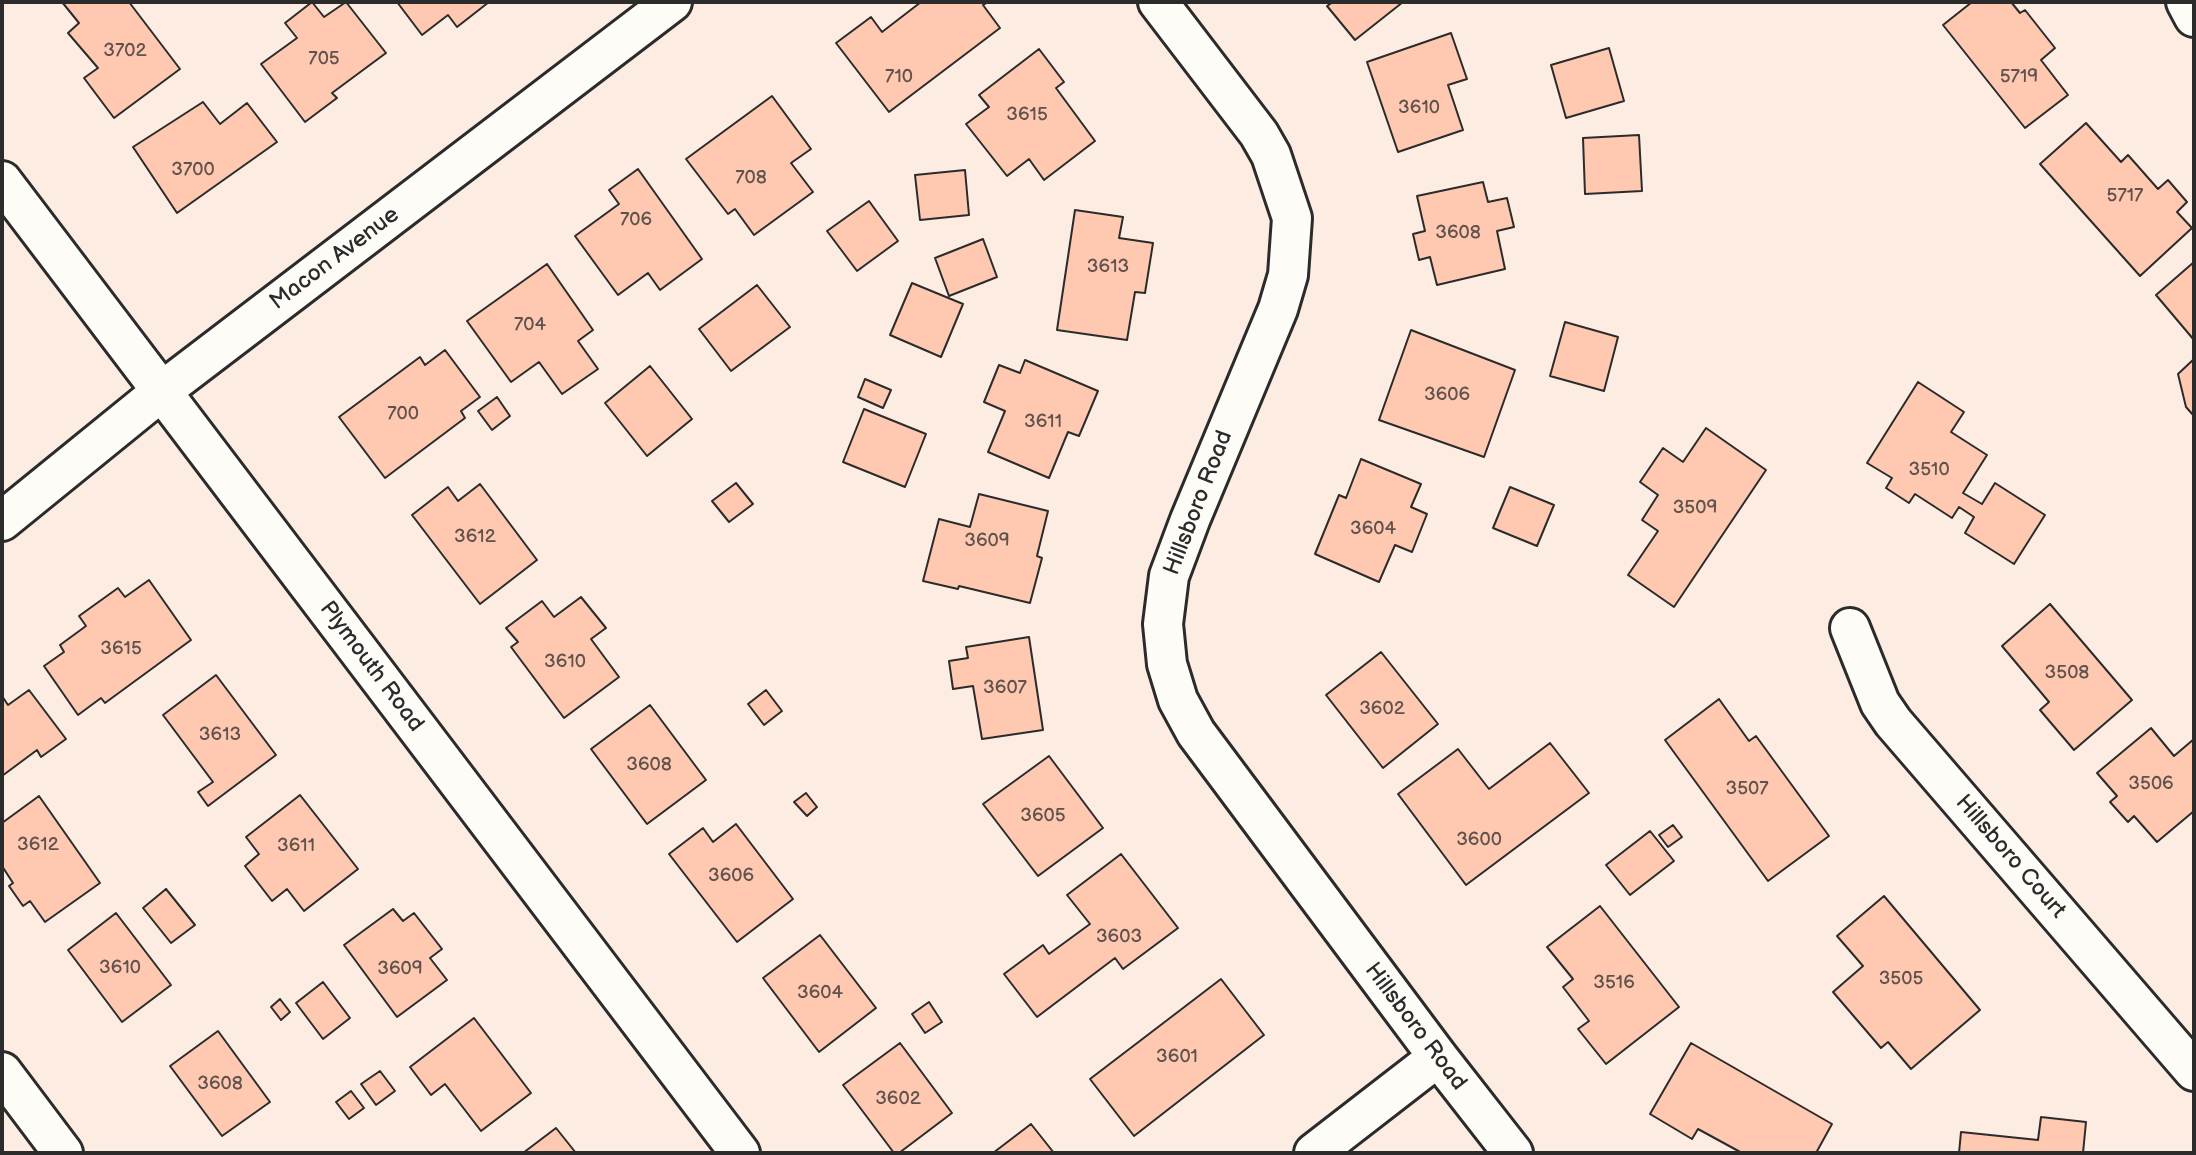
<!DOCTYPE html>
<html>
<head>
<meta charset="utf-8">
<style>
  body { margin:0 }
  #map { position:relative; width:2196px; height:1155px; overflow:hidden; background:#fdece2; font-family:"Balsamiq Sans",sans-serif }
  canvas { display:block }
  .frame { position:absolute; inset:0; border:4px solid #2b2b2b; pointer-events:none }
</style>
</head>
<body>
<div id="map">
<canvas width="2196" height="1155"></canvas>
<div class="frame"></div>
</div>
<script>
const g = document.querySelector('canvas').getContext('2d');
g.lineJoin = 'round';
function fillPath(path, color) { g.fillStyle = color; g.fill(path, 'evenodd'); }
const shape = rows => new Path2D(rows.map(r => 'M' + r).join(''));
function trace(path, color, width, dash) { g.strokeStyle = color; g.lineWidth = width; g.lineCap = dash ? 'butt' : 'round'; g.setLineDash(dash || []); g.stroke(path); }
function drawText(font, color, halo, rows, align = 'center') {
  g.font = font + ' "Balsamiq Sans",sans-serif'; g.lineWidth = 5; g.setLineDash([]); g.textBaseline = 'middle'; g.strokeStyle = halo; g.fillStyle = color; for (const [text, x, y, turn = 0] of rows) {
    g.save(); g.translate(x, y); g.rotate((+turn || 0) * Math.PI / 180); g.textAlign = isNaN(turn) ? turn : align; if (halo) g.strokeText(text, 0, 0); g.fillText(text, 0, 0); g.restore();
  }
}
const building = shape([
  [62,2,129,2,180,69,114,118,84,78,98,68,68,33,79,23,62,2],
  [312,2,324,17,346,2,386,53,332,93,337,98,305,122,261,64,297,38,285,23,312,2],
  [397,2,489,2,457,27,448,15,422,35,397,2],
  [921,2,988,2,983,5,1000,28,889,112,836,43,871,17,882,32,921,2],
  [1333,2,1403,2,1355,40,1327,6,1333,2],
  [1972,2,2011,2,2020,13,2025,10,2055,48,2041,60,2068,95,2025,128,1943,25,1972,2],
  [1451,33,1467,79,1448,85,1463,130,1398,152,1367,62,1451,33],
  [1609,48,1624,101,1566,118,1551,65,1609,48],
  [1039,49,1064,82,1056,88,1095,141,1044,180,1029,159,1007,176,966,124,989,107,979,95,1039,49],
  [772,96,811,149,791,163,813,192,754,235,735,209,728,214,686,159,772,96],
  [203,102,220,124,247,103,277,142,177,213,133,147,203,102],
  [2086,123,2121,162,2128,155,2158,189,2168,180,2187,202,2177,212,2192,228,2140,276,2040,164,2086,123],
  [1639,135,1642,191,1585,194,1583,138,1639,135],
  [638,169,702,259,660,290,648,273,618,295,575,236,619,204,609,190,638,169],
  [965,170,969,215,920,220,915,175,965,170],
  [1483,182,1488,202,1507,198,1514,227,1497,231,1505,269,1437,285,1430,257,1419,260,1413,234,1425,231,1417,196,1483,182],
  [869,201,898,241,857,271,827,231,869,201],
  [1075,210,1123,217,1119,238,1153,243,1145,293,1135,292,1127,340,1057,330,1075,210],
  [983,239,997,277,949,296,935,258,983,239],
  [2194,262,2194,340,2156,295,2194,262],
  [547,264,593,330,578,341,598,369,562,394,539,362,511,382,467,321,547,264],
  [912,283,963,304,941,357,890,335,912,283],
  [757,285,790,327,731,371,699,329,757,285],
  [1565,322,1618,337,1604,391,1550,376,1565,322],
  [1411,330,1515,370,1484,457,1379,420,1411,330],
  [445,350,480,397,461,411,465,418,385,478,339,417,420,357,425,365,445,350],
  [2194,359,2194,416,2186,407,2178,374,2194,359],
  [1025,360,1098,391,1079,436,1068,432,1049,478,988,452,1005,411,984,402,999,365,1020,373,1025,360],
  [650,366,692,419,647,456,605,403,650,366],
  [865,379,891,390,883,408,858,397,865,379],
  [1918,382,1964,412,1951,432,1987,455,1963,493,1982,504,1995,483,2045,515,2014,564,1965,533,1974,517,1959,507,1952,518,1915,494,1909,503,1886,488,1892,478,1867,463,1918,382],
  [497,397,510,416,492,430,478,411,497,397],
  [864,409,926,434,905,487,843,462,864,409],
  [1706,428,1766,470,1674,607,1628,575,1658,531,1642,520,1658,495,1640,482,1663,448,1683,462,1706,428],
  [1361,459,1421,484,1411,507,1427,514,1412,552,1395,545,1379,582,1315,554,1339,495,1346,498,1361,459],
  [736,483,753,504,729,522,712,501,736,483],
  [480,484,537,560,480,604,412,515,448,487,458,501,480,484],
  [1510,487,1554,505,1537,546,1493,528,1510,487],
  [979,494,1048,511,1037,556,1042,558,1030,603,959,586,958,589,923,581,939,519,970,527,979,494],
  [149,580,191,640,105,703,101,698,78,715,44,666,64,652,60,645,86,626,79,616,118,588,125,597,149,580],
  [581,597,606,628,591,639,619,677,564,718,511,647,518,642,506,628,542,601,554,617,581,597],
  [2050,604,2132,700,2074,750,2040,710,2049,702,2002,646,2050,604],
  [1029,637,1043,730,982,739,973,686,953,689,949,661,968,658,966,647,1029,637],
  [1381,652,1438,724,1383,768,1326,695,1381,652],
  [216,675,276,755,208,806,198,792,213,782,163,715,216,675],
  [29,690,66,739,41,757,37,750,2,776,2,696,8,705,29,690],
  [766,690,782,711,764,725,748,704,766,690],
  [1719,699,1749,741,1756,736,1829,836,1768,881,1665,740,1719,699],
  [650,705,706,780,647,824,591,749,650,705],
  [2151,728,2174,756,2194,739,2194,811,2157,842,2134,816,2128,822,2110,802,2117,796,2097,773,2151,728],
  [1550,743,1589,793,1466,885,1398,794,1458,749,1489,789,1550,743],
  [1049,756,1103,828,1038,876,983,804,1049,756],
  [806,793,817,807,807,816,794,802,806,793],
  [300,795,358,869,304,911,287,889,272,901,245,866,259,854,246,837,300,795],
  [39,796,100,883,45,922,30,901,23,906,9,886,13,883,2,866,2,823,39,796],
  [736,824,793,899,737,942,669,854,703,828,713,842,736,824],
  [1673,825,1682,837,1668,847,1659,835,1673,825],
  [1650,831,1674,861,1630,895,1606,865,1650,831],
  [1121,854,1178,928,1123,969,1115,958,1037,1017,1004,974,1043,945,1049,954,1090,924,1067,895,1121,854],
  [166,889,195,925,171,943,143,908,166,889],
  [1884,896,1980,1010,1911,1069,1888,1042,1881,1048,1833,992,1863,966,1837,936,1884,896],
  [1600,906,1679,1007,1606,1064,1578,1029,1589,1021,1563,987,1573,979,1547,947,1600,906],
  [393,909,403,921,414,913,442,949,430,958,447,980,397,1017,344,945,393,909],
  [116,913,171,985,122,1022,68,950,116,913],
  [820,935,876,1008,819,1052,763,978,820,935],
  [1221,979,1264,1035,1134,1136,1090,1079,1221,979],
  [323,982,350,1018,323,1039,296,1003,323,982],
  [280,999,290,1012,281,1020,271,1007,280,999],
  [929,1002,942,1022,925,1033,912,1014,929,1002],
  [474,1018,531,1093,481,1131,445,1084,431,1095,410,1067,474,1018],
  [218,1031,270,1102,222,1136,170,1066,218,1031],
  [900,1043,952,1113,899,1153,894,1153,843,1085,900,1043],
  [1691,1043,1832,1124,1816,1153,1742,1153,1698,1129,1692,1139,1650,1114,1691,1043],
  [380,1071,395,1091,376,1105,361,1084,380,1071],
  [351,1091,364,1108,349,1119,336,1102,351,1091],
  [2041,1117,2086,1122,2083,1153,1959,1153,1961,1132,2038,1140,2041,1117],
  [1031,1124,1054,1153,993,1153,1031,1124],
  [556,1128,576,1153,523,1153,556,1128]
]);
fillPath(building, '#fec8b1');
trace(building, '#2b2b2b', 2);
const street = shape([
  [1158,2,1259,134,1271,155,1292,218,1288,275,1278,309,1190,520,1169,576,1163,624,1167,664,1178,700,1196,733,1438,1057,1513,1153],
  [2186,2,2194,17],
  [2,181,740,1153],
  [2,521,162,391,672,2],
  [1850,628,1880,703,1893,722,2194,1071],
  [2,1072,63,1153],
  [1314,1153,1438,1057]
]);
trace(street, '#2b2b2b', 44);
trace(street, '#fdfcf7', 38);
drawText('19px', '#60524c', null, [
  ["3702",125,51],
  ["705",324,59],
  ["710",899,77],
  ["5719",2019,77],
  ["3610",1419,108],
  ["3615",1027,115],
  ["3700",193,170],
  ["708",751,178],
  ["5717",2125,196],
  ["706",636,220],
  ["3608",1458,233],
  ["3613",1108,267],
  ["704",530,325],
  ["3606",1447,395],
  ["700",403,414],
  ["3611",1043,422],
  ["3510",1929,470],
  ["3509",1695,508],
  ["3604",1373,529],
  ["3612",475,537],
  ["3609",987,541],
  ["3615",121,649],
  ["3610",565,662],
  ["3508",2067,673],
  ["3607",1005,688],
  ["3602",1382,709],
  ["3613",220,735],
  ["3608",649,765],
  ["3506",2151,784],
  ["3507",1747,789],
  ["3605",1043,816],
  ["3600",1479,840],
  ["3612",38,845],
  ["3611",296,846],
  ["3606",731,876],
  ["3603",1119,937],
  ["3610",120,968],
  ["3609",400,969],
  ["3505",1901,979],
  ["3516",1614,983],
  ["3604",820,993],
  ["3601",1177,1057],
  ["3608",220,1084],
  ["3602",898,1099]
]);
drawText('23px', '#2b2b2b', '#fdfcf7', [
  ["Macon Avenue",335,259,-37],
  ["Hillsboro Road",1199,503,-69],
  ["Plymouth Road",371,667,53],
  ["Hillsboro Court",2010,857,49],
  ["Hillsboro Road",1415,1027,53]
]);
</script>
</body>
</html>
